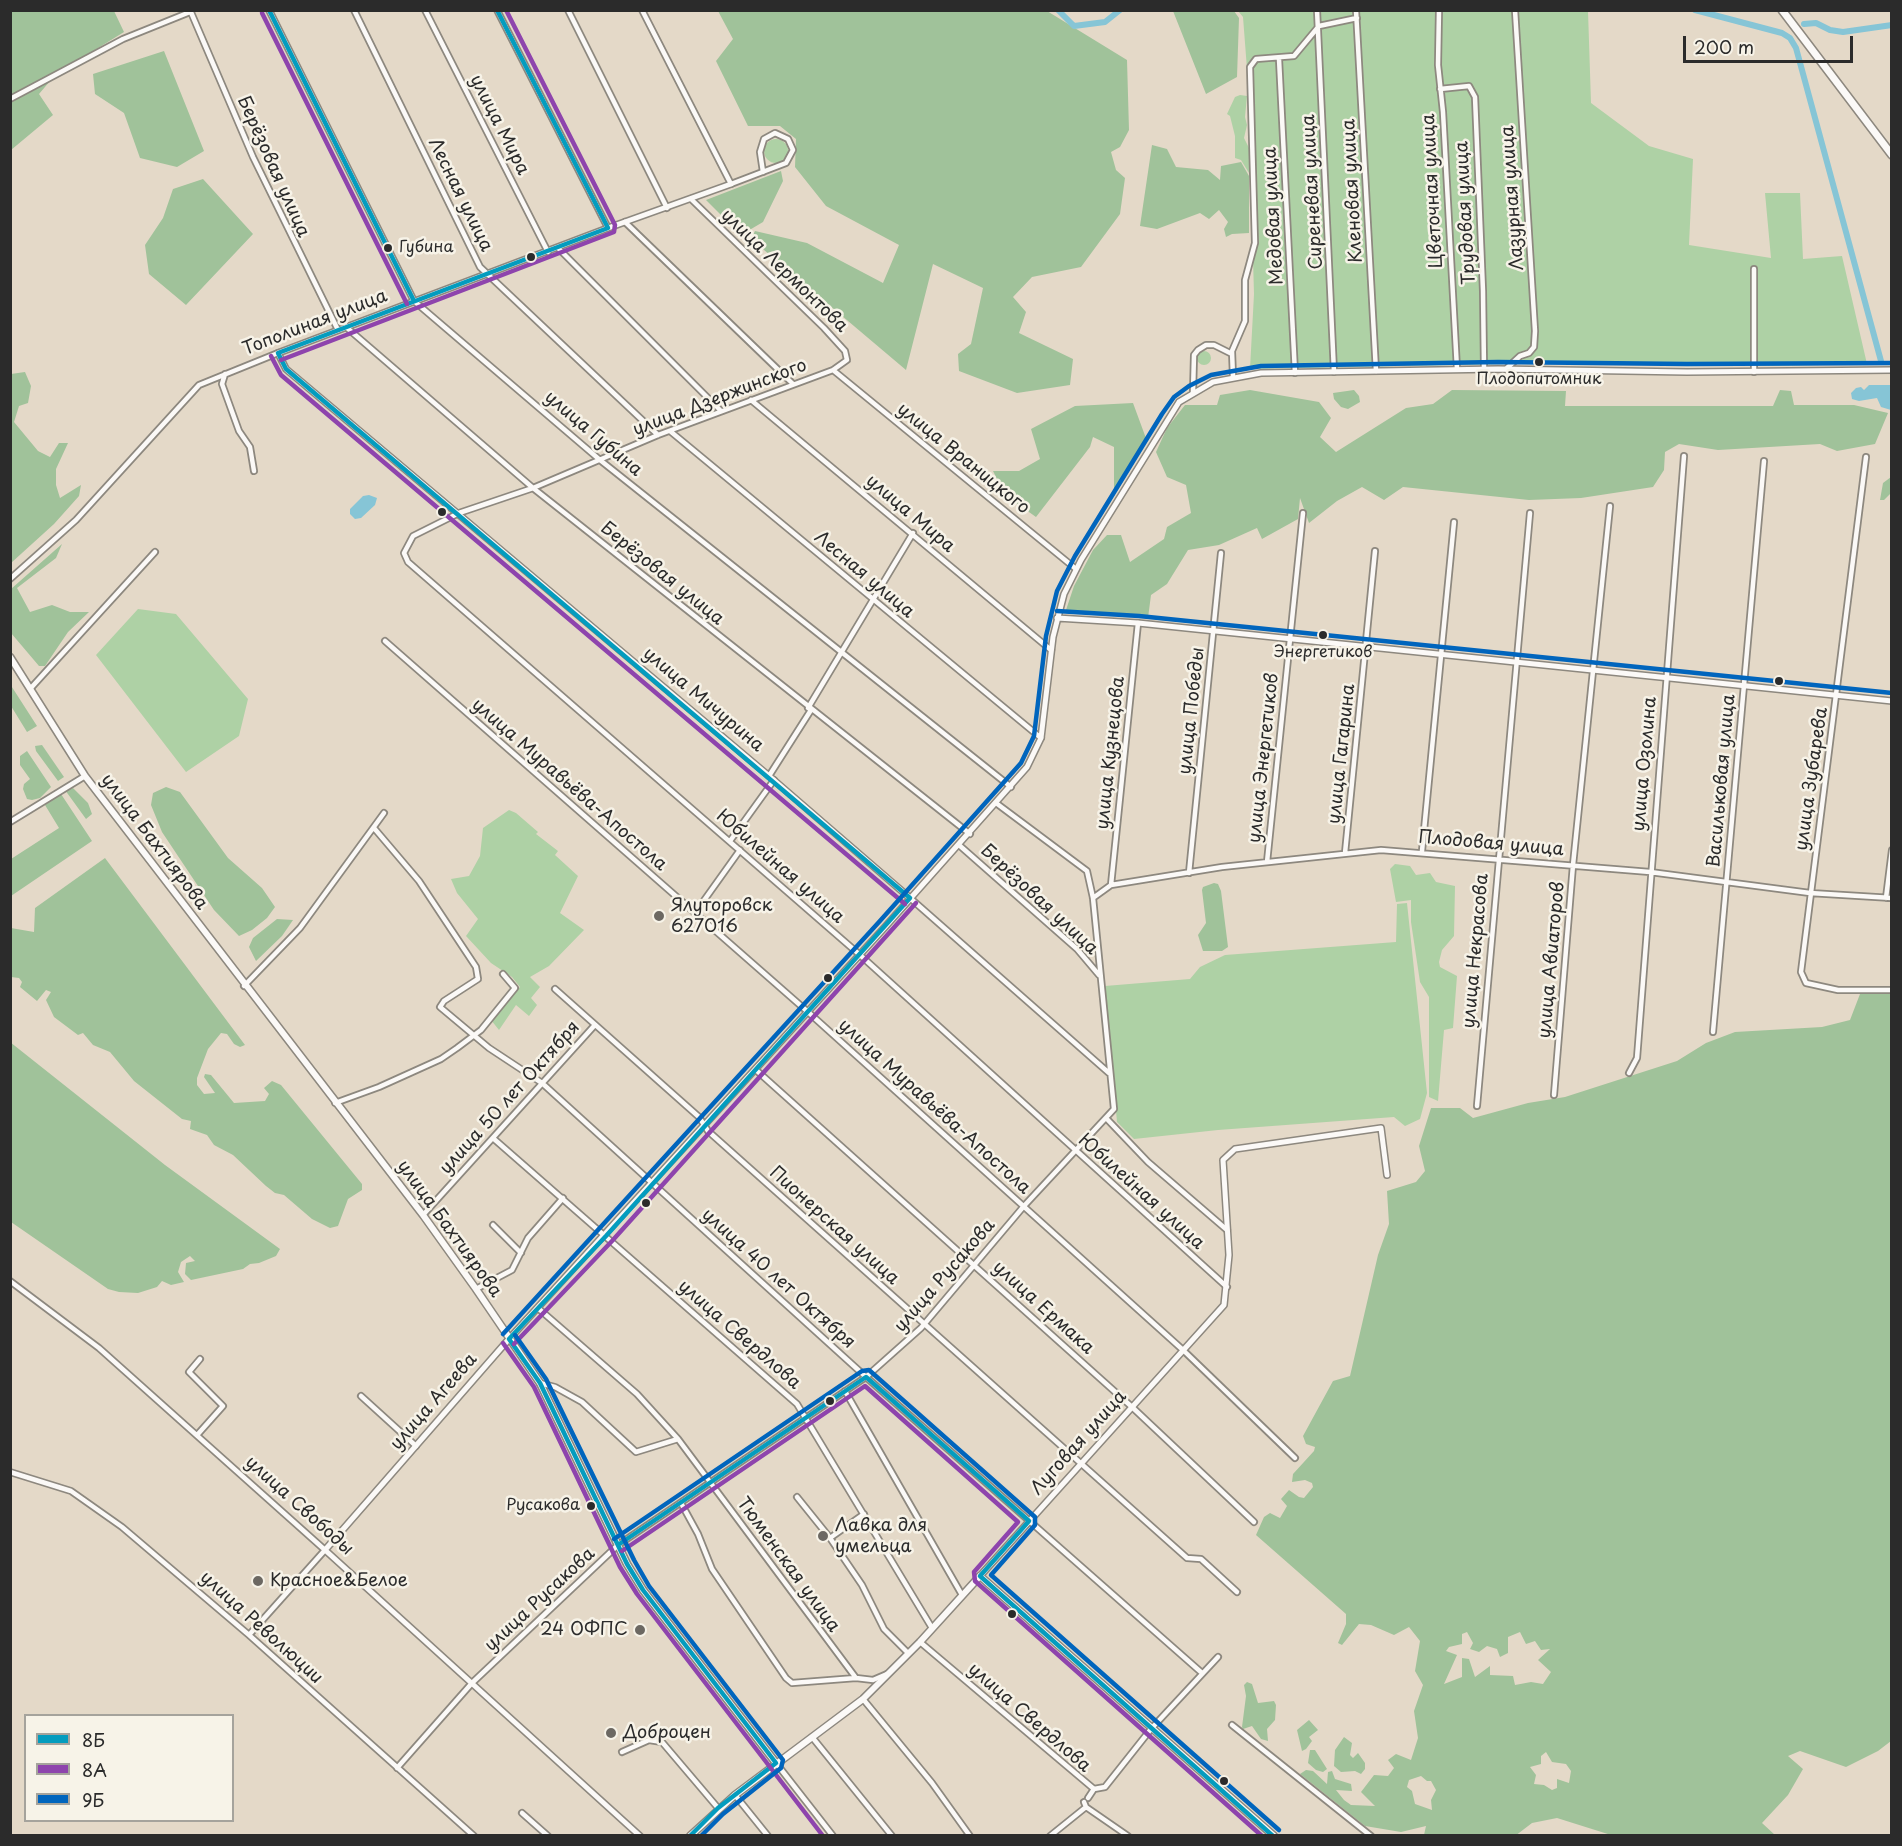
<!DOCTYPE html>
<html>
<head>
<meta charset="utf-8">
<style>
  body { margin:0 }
  #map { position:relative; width:1902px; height:1846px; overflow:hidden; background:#e4d9c8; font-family:"Playpen Sans",sans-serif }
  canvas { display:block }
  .frame { position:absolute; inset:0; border:12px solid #2b2b2b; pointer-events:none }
  .legend { position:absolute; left:24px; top:1714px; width:210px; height:108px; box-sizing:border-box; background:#f7f3e8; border:2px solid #a5a39c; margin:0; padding:8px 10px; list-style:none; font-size:18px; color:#2b2b2b }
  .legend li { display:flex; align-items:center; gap:12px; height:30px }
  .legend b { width:30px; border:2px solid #a5a39c }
  .scale { position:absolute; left:1683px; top:36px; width:170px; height:27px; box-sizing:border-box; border:3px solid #2b2b2b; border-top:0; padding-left:8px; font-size:18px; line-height:21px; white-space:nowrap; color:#2b2b2b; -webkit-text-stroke:4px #f7f3e8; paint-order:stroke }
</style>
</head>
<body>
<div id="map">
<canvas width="1902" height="1846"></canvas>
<div class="frame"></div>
<ul class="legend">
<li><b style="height:8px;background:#049cbe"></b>8Б</li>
<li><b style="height:8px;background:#8e44ad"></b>8А</li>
<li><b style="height:8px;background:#0065bd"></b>9Б</li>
</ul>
<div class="scale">200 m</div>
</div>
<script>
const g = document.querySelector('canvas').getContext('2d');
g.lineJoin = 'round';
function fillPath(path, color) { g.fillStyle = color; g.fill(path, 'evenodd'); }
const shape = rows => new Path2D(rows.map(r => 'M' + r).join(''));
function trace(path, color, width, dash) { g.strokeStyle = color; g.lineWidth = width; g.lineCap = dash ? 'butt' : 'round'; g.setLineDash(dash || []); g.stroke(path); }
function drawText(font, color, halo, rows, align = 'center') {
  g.font = font + ' "Playpen Sans",sans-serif'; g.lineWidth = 5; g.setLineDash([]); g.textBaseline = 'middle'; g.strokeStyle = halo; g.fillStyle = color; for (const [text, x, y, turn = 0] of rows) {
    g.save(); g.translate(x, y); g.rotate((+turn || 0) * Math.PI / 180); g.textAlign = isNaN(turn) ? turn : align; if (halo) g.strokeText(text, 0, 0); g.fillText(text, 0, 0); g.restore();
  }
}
fillPath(shape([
  [1238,11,1588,11,1591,103,1649,146,1693,159,1689,245,1771,258,1765,193,1800,193,1803,259,1842,256,1867,364,1774,366,1557,363,1250,369,1254,294,1248,82,1243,17],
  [1240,95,1247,96,1245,117,1247,125,1244,138,1249,148,1249,173,1241,160,1235,158,1235,136,1230,116,1227,114,1235,97],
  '764 151a12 12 0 1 1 24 0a12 12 0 1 1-24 0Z',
  '1197 358a7 7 0 1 1 14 0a7 7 0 1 1-14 0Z',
  [138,609,176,614,248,699,239,736,186,772,96,655],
  [509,810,516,813,538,832,536,834,558,851,555,855,578,876,560,913,584,930,549,966,530,977,540,987,531,998,537,1005,529,1016,516,1005,499,1030,491,1020,520,987,512,977,491,963,466,936,478,919,457,893,451,879,469,876,480,856,483,828],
  [1395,864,1410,866,1416,875,1430,873,1436,882,1455,886,1454,936,1442,950,1439,962,1440,967,1457,976,1453,1028,1444,1030,1438,1101,1429,1097,1429,997,1420,982,1411,922,1411,900,1396,902,1390,869],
  [1407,903,1427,1093,1420,1119,1405,1126,1394,1117,1218,1130,1134,1139,1117,1122,1105,986,1190,979,1200,967,1225,955,1396,942,1397,904]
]), '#aed1a5');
fillPath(shape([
  [11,11,114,11,124,32,56,74,39,94,53,115,11,150],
  [718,11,1047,11,1127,60,1129,130,1120,147,1111,152,1116,170,1125,178,1120,214,1081,267,1032,277,1013,297,1026,312,1019,333,1073,359,1070,385,1017,393,959,371,958,354,971,344,983,288,933,264,906,370,751,239,755,231,807,243,883,283,899,245,826,206,795,167,796,139,780,126,748,126,716,61,733,39],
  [1173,11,1234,11,1239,18,1237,77,1206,94],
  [164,51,204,151,177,167,140,158,124,113,95,94,93,74],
  [1152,145,1167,149,1176,167,1208,170,1220,180,1221,166,1241,162,1249,176,1249,233,1232,234,1226,237,1224,229,1228,222,1219,210,1209,219,1200,213,1157,229,1140,226],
  [781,171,783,181,763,222,741,235,706,200],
  [203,179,253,234,186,305,149,274,145,245,163,218,173,189],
  [25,372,31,386,28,403,19,406,14,422,38,451,50,457,59,443,68,443,56,469,56,485,60,498,81,485,79,496,54,524,11,563,11,374],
  [1250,390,1319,402,1331,418,1320,437,1336,452,1406,408,1433,404,1452,390,1566,391,1565,406,1773,406,1780,390,1791,391,1794,405,1854,405,1888,413,1875,444,1837,451,1820,444,1718,450,1679,444,1665,452,1664,470,1653,487,1581,498,1529,500,1403,487,1384,500,1362,487,1337,501,1309,523,1300,498,1298,519,1262,539,1257,528,1219,545,1188,550,1167,584,1151,595,1148,618,1066,610,1074,586,1093,550,1107,535,1121,535,1130,562,1164,539,1167,527,1191,513,1186,485,1167,477,1156,452,1167,428,1185,405,1217,405,1220,395],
  [1354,390,1359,396,1360,402,1348,409,1341,407,1334,399,1333,393],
  [1133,403,1147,441,1114,496,1114,447,1093,437,1090,447,1036,517,1005,495,993,471,1019,471,1040,459,1031,429,1075,406],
  [1891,477,1891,493,1884,500,1880,500,1883,483],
  [62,544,56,558,17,588,30,612,52,605,70,612,89,612,68,632,45,666,39,666,11,633,11,589],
  [10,684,37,726,27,732,11,706],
  [42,745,64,777,58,781,36,751,35,746],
  [27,751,51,787,40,798,32,800,27,799,23,789,24,784,30,779,20,765,20,756],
  [166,787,180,792,228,858,262,888,275,907,267,918,252,930,239,936,214,910,162,832,151,805,153,793],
  [73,788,88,803,92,814,86,819,65,790],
  [61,794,92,841,11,896,11,859,59,828,45,805],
  [105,858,245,1045,240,1047,234,1044,227,1034,221,1033,208,1049,197,1078,197,1085,204,1094,215,1093,204,1077,205,1074,211,1075,234,1103,265,1101,269,1094,264,1088,272,1081,281,1085,362,1184,362,1190,348,1199,338,1226,330,1228,312,1219,284,1195,275,1193,266,1186,233,1155,214,1145,207,1135,190,1129,191,1121,182,1119,134,1081,110,1052,93,1045,83,1033,78,1035,54,1017,46,1000,51,992,46,990,37,1001,20,987,22,982,19,978,11,977,11,928,34,932,35,908],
  [1214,883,1218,884,1221,891,1228,947,1222,951,1203,951,1198,935,1206,923,1202,890,1203,887],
  [277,919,293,920,282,936,256,961,249,947,253,938],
  [1891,992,1891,1741,1878,1751,1846,1767,1800,1751,1788,1756,1803,1769,1788,1795,1762,1823,1775,1835,1611,1835,1557,1818,1532,1823,1515,1836,1424,1835,1426,1826,1401,1832,1365,1826,1300,1774,1306,1770,1313,1771,1327,1784,1328,1772,1332,1771,1335,1779,1351,1784,1352,1791,1336,1790,1344,1800,1351,1805,1375,1806,1361,1792,1374,1775,1388,1776,1394,1768,1388,1760,1396,1754,1411,1760,1418,1738,1414,1711,1423,1685,1415,1671,1420,1641,1409,1627,1394,1635,1371,1625,1359,1624,1342,1645,1338,1643,1346,1624,1346,1614,1256,1535,1264,1517,1270,1513,1280,1518,1287,1506,1281,1499,1289,1490,1299,1497,1304,1498,1313,1487,1312,1483,1305,1480,1292,1482,1293,1474,1314,1451,1315,1447,1306,1444,1303,1436,1333,1381,1350,1376,1378,1255,1389,1224,1387,1191,1416,1182,1425,1171,1419,1146,1431,1108,1460,1108,1473,1118,1528,1103,1565,1097,1677,1061,1706,1043,1735,1032,1822,1027,1850,1020,1860,994],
  [1467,1632,1473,1643,1470,1649,1479,1652,1487,1646,1497,1649,1500,1657,1508,1653,1508,1637,1520,1632,1526,1644,1535,1641,1541,1650,1550,1649,1538,1660,1551,1672,1543,1684,1531,1682,1515,1685,1513,1676,1490,1675,1490,1666,1475,1677,1469,1659,1462,1658,1462,1677,1444,1684,1457,1655,1446,1651,1449,1647,1462,1644,1462,1634],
  [1546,1752,1552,1762,1566,1764,1571,1771,1569,1783,1557,1779,1557,1788,1552,1790,1544,1785,1534,1784,1536,1775,1530,1767,1541,1764,1541,1756],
  [1421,1776,1427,1781,1431,1781,1436,1790,1431,1800,1432,1810,1415,1804,1412,1791,1407,1787,1409,1780],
  [10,1042,165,1165,280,1249,276,1256,259,1263,250,1264,243,1269,191,1280,185,1274,186,1263,195,1261,190,1256,181,1262,178,1272,184,1282,171,1285,162,1281,157,1287,138,1293,119,1292,108,1289,11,1222],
  [1247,1682,1252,1684,1258,1703,1274,1701,1276,1705,1275,1720,1267,1729,1268,1741,1261,1739,1252,1726,1243,1729,1242,1727,1246,1696,1244,1685],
  [1309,1720,1318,1730,1309,1737,1312,1741,1306,1749,1302,1751,1297,1730],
  [1344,1737,1352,1743,1350,1755,1353,1758,1358,1753,1365,1763,1365,1769,1361,1774,1355,1771,1341,1772,1334,1766,1335,1750],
  [1310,1750,1315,1750,1327,1769,1323,1772,1316,1770,1308,1763]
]), '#a0c29a');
fillPath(shape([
  [1869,385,1891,385,1891,410,1881,407,1877,398,1859,401,1852,399,1851,393,1856,388,1861,387,1864,390],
  [369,495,377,498,375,505,361,518,355,519,350,514,350,509,363,496]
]), '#86c5d6');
trace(shape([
  [1058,10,1074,26,1105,22,1120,10],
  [1695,10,1782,33,1790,38,1796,48,1881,361],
  [1804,24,1816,23,1830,30,1843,32,1892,25]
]), '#86c5d6', 6);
const minor = shape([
  [190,10,253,157,338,330],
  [354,10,480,267,658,435],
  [425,10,548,252],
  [497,10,608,228],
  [568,10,667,208],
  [642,10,731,184,786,163,793,150,788,139,775,133,764,139,760,152,763,172],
  [1317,10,1334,372],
  [1356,10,1376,371],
  [1439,10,1438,65,1443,112,1457,369],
  [1279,59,1295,373],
  [1440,89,1469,86,1475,97,1483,291,1484,369],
  [10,99,123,39,190,12],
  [691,199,824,328,845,351,847,360,833,370,658,435,533,488,459,513,413,536,404,553,408,562,860,955,1227,1287],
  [625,222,793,384],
  [558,248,721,411],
  [414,301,600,460,1011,787],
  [346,327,533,488,970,834],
  [1506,369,1520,356,1529,353,1534,347,1535,331,1515,10],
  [833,370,1076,569],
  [1754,372,1754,269],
  [225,374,222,384,239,431,250,447,254,471],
  [1233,377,1232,351,1245,321,1245,280,1255,243,1250,67,1256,59,1294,56,1319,26,1357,18],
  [1193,392,1194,355,1198,350,1206,345,1214,345,1232,354],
  [751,400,1051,650],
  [670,431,1041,738],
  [1866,457,1801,972,1806,983,1838,990,1892,990],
  [10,579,76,520,199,385,278,353],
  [385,641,808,1012,1183,1350,1295,1458],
  [30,689,155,552],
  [808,708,913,533],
  [769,776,811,710],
  [10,822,85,776],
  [374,828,419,881,476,967,478,979,444,1001,440,1007,489,1048,542,1083,866,1377,1202,1673],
  [730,841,774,780],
  [959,845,1077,949,1099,975],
  [1422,851,1454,522],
  [1345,853,1375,551],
  [1267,862,1303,513],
  [1189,873,1221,553],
  [1111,885,1138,623],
  [910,898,1109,1073],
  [1093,898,1111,885,1222,867,1381,850,1650,872,1810,893,1892,898],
  [1886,898,1892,850],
  [695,913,740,850],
  [244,986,300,928,384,813],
  [555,989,699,1117,708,1131,1187,1558,1201,1559,1237,1592],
  [1713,1032,1764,461],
  [756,1070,1132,1407,1254,1522],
  [1629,1073,1637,1058,1684,456],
  [1554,1095,1573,865,1610,506],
  [335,1103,379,1087,441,1059,457,1048,481,1030,515,988,503,974],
  [1477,1106,1530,513],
  [1106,1118,1148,1162,1227,1230],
  [494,1139,797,1404,932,1628],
  [423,1215,594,1026],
  [493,1225,521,1253],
  [10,1281,99,1348,325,1550,249,1635],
  [476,1289,512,1270,528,1238,563,1198],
  [539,1309,637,1394,678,1439],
  [540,1383,555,1387,582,1402,636,1452,678,1439,856,1678,873,1680,887,1674],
  [845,1391,962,1595],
  [361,1396,416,1446],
  [198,1434,223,1406,189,1372,200,1359],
  [10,1472,71,1491,122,1527,249,1635,474,1836],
  [797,1497,830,1538,862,1585,884,1629,908,1653],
  [681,1503,698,1534,712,1569,786,1678,792,1683,856,1678],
  [830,1538,864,1514],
  [920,1642,1094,1789],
  [863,1699,932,1783,970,1836],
  [1232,1725,1371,1836],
  [812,1737,892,1836],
  [622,1752,649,1740,662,1742,718,1808],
  [776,1763,833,1836],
  [397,1768,472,1683,618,1545,866,1377,921,1328,1024,1206,1114,1109,1093,898,1087,871,996,803],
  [735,1795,768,1836],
  [1088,1798,1094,1789,1105,1787,1151,1729,1218,1657],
  [1086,1807,1128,1836],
  [522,1813,548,1836],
  [1050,1836,1086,1807,1084,1802]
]);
const tertiary = shape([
  [269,10,414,301],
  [731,184,608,228,278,353,286,369,769,776,910,898],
  [1057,618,1138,623,1892,701],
  [980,1576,1224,1305,1229,1255,1223,1160,1235,1149,1381,1128,1387,1175],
  [640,1836,325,1550,509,1339,885,927,1027,767,1041,738,1053,637,1064,594,1081,560,1179,402,1213,382,1261,373,1498,369,1687,372,1892,370]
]);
const secondary = shape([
  [10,657,85,776,423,1215,476,1289,540,1383,627,1564,643,1590,776,1763],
  [690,1836,735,1795,863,1699,920,1642,980,1576,1274,1836]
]);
const primary = shape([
  [1782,10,1892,155]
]);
trace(minor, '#8d887f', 8);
trace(tertiary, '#8d887f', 8);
trace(secondary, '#8d887f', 9);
trace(primary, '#8d887f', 10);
trace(minor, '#fbf9f7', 4.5);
trace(tertiary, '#fbf9f7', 5);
trace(secondary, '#fbf9f7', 6);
trace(primary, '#fbf9f7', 7);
trace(shape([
  [269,10,414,301],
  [278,353,286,369,910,898],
  [278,353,608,228,497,10],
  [509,1339,540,1383,627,1564,643,1590,776,1763,718,1808,690,1836],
  [509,1339,606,1236,910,898],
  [618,1545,866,1377,1029,1521,980,1576,1273,1836]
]), '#049cbe', 4.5);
trace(shape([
  [262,13,407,304],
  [271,356,281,375,905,904],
  [281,360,614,232,615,225,506,10],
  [503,1343,534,1387,620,1567,637,1594,823,1836],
  [514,1344,612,1241,916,903],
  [622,1551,865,1386,1018,1522,974,1572,975,1581,1262,1836]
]), '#8e44ad', 4.5);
trace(shape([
  [1057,611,1139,616,1892,693],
  [503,1334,879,922,1021,763,1034,736,1046,636,1057,591,1075,556,1162,414,1174,397,1189,386,1211,375,1261,366,1498,362,1687,364,1892,363],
  [515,1335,546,1379,634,1560,649,1586,783,1760,781,1768,723,1814,701,1836],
  [614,1539,862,1371,869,1370,1035,1517,1035,1525,991,1575,1279,1830]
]), '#0065bd', 4.5);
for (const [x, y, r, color] of [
  [388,248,5,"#2b2b2b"],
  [531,257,5,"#2b2b2b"],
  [1539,362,5,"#2b2b2b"],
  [442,512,5,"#2b2b2b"],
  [1323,635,5,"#2b2b2b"],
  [1779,681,5,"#2b2b2b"],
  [659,916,6,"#6c6862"],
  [828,978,5,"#2b2b2b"],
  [646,1203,5,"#2b2b2b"],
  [830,1401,5,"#2b2b2b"],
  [591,1506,5,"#2b2b2b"],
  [823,1536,6,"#6c6862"],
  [258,1581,6,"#6c6862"],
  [1012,1614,5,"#2b2b2b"],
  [640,1630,6,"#6c6862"],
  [611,1733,6,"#6c6862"],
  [1224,1781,5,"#2b2b2b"]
]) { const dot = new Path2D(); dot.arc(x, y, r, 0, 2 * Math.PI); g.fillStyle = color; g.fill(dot); trace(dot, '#f7f3e8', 2); }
drawText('16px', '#2b2b2b', '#f7f3e8', [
  ["Губина",399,248,"left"],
  ["Плодопитомник",1539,380],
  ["Энергетиков",1323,653],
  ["Русакова",580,1506,"right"]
]);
drawText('18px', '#2b2b2b', '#f7f3e8', [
  ["улица Мира",499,125,63],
  ["Берёзовая улица",273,167,66],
  ["Кленовая улица",1353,191,-93],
  ["Цветочная улица",1433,191,-93],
  ["Сиреневая улица",1313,192,-93],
  ["Лесная улица",460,195,64],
  ["Лазурная улица",1513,198,-94],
  ["Трудовая улица",1466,213,-93],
  ["Медовая улица",1274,216,-93],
  ["улица Лермонтова",784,271,44],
  ["Тополиная улица",315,323,-21],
  ["улица Дзержинского",720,398,-21],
  ["улица Губина",593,434,40],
  ["улица Враницкого",963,459,39],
  ["улица Мира",910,514,40],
  ["Берёзовая улица",662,574,39],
  ["Лесная улица",864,575,40],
  ["улица Мичурина",703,700,40],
  ["улица Победы",1192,711,-84],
  ["улица Кузнецова",1111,753,-84],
  ["улица Гагарина",1342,754,-84],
  ["улица Энергетиков",1264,758,-84],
  ["улица Озолина",1645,764,-85],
  ["улица Зубарева",1812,779,-82],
  ["Васильковая улица",1722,781,-85],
  ["улица Муравьёва-Апостола",569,785,41],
  ["улица Бахтиярова",154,842,53],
  ["Плодовая улица",1491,844,5],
  ["Юбилейная улица",780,867,41],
  ["Берёзовая улица",1039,900,43],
  ["улица Некрасова",1476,951,-85],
  ["улица Авиаторов",1552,960,-85],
  ["улица 50 лет Октября",510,1098,-48],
  ["улица Муравьёва-Апостола",934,1107,42],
  ["Юбилейная улица",1141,1192,42],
  ["Пионерская улица",834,1226,42],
  ["улица Бахтиярова",449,1229,54],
  ["улица Русакова",945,1276,-49],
  ["улица 40 лет Октября",778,1279,42],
  ["улица Ермака",1043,1308,42],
  ["улица Свердлова",739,1335,41],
  ["улица Агеева",434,1402,-49],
  ["Луговая улица",1079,1443,-48],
  ["улица Свободы",299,1506,42],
  ["Тюменская улица",788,1565,54],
  ["улица Русакова",540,1600,-43],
  ["улица Революции",261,1628,42],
  ["улица Свердлова",1029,1718,41]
]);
drawText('18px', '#2b2b2b', '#f7f3e8', [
  ["Ялуторовск",671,906],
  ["627016",671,927],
  ["Лавка для",835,1526],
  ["умельца",835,1547],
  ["Красное&Белое",270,1581],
  ["24 ОФПС",628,1630,"right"],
  ["Доброцен",623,1733]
], 'left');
</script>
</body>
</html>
